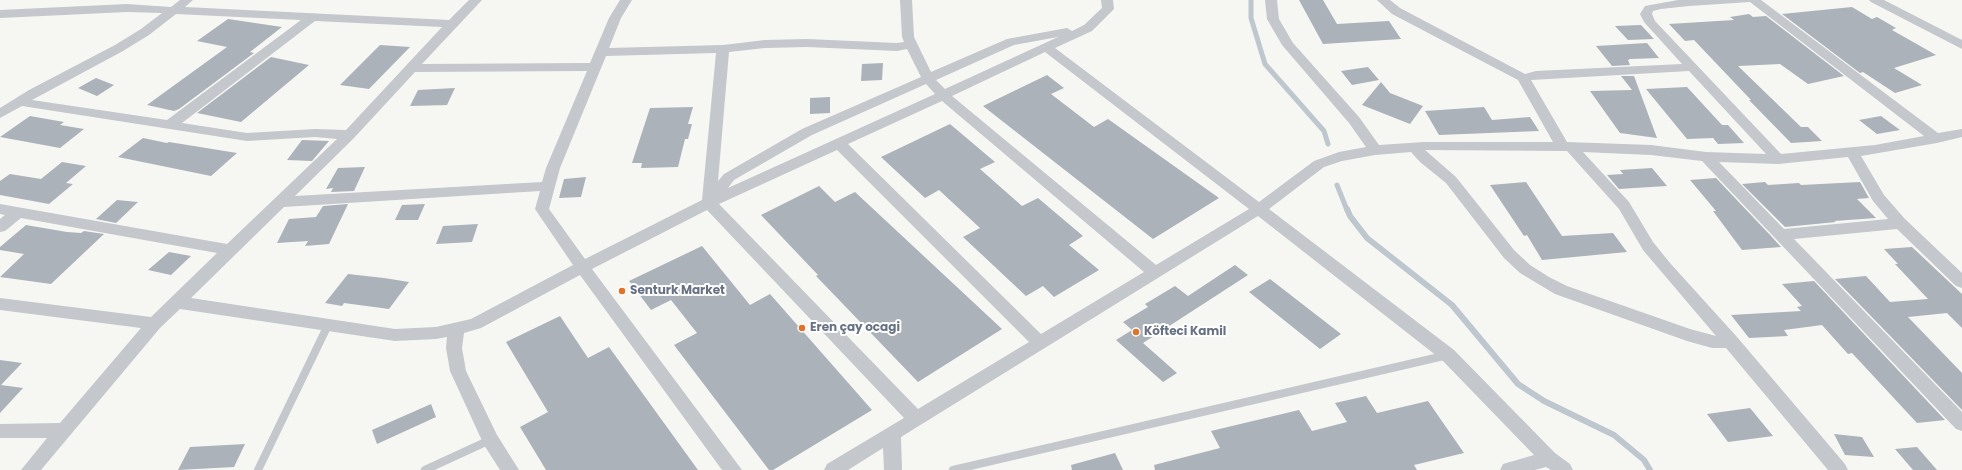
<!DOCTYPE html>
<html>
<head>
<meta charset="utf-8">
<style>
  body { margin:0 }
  canvas { display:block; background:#f6f6f3 }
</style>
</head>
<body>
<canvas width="1962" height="470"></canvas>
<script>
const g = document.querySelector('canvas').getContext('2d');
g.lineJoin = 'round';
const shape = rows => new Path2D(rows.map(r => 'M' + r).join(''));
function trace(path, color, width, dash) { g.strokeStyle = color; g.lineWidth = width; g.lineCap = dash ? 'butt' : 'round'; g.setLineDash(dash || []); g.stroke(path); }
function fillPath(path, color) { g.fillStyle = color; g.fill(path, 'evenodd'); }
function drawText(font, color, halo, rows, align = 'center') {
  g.font = font + ' Poppins,sans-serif'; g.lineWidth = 4; g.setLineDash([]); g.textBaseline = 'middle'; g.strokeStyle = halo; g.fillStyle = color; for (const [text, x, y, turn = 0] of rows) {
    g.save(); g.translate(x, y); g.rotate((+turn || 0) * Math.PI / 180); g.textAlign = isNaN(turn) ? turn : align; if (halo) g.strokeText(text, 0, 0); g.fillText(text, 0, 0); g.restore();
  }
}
trace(shape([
  [1251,0,1251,18,1265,64,1324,131,1328,144],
  [1337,185,1347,210]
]), '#bfc7ce', 5);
trace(shape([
  [1347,209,1350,216,1367,238,1452,305,1518,384,1544,401,1614,435,1644,460,1650,470]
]), '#bfc7ce', 6);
fillPath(shape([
  [1299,0,1323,0,1337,24,1389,21,1401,39,1323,44],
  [1852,7,1872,19,1877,17,1896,28,1892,30,1936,55,1894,68,1922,85,1895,93,1863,72,1860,73,1782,14],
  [1749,14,1753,17,1766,16,1844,76,1808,84,1780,64,1738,66,1801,127,1808,127,1822,141,1791,143,1749,100,1751,100,1694,40,1685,41,1669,24,1734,20,1730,17],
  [228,19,282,27,250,52,254,53,179,109,174,111,147,105,227,47,197,41],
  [1641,25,1654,39,1628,40,1615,26],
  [1647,43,1659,58,1630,59,1628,60,1630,65,1612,66,1596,46],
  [380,45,410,47,369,89,340,85],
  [271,57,309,65,241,122,197,113],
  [883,63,882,80,861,81,862,64],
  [1368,67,1379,80,1352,85,1341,71],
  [1047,75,1064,88,1051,94,1094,127,1108,119,1219,198,1153,239,983,106],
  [1621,76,1634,76,1657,138,1620,133,1590,91,1632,90],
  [96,78,114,85,97,96,78,88],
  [1381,82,1390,93,1423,106,1410,124,1362,105],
  [1687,87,1722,125,1728,125,1744,143,1718,144,1713,138,1687,139,1646,89],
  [455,88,447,105,410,106,418,90],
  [830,97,830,113,810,114,810,98],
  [693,107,688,124,692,124,688,139,685,139,678,167,641,168,642,163,632,163,650,108],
  [1484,107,1492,120,1530,117,1539,131,1439,135,1425,111],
  [30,116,64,122,60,125,84,129,60,148,0,137],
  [1881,116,1900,130,1877,134,1859,120],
  [950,124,995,162,980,169,1022,206,1038,198,1083,236,1069,245,1099,270,1054,297,1043,286,1026,296,963,237,980,228,939,190,925,198,881,157],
  [143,138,167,143,169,142,237,153,211,176,118,157],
  [302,140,329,141,312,161,287,160],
  [62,162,86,166,66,183,73,184,49,204,0,195,0,181,10,174,41,179],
  [365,167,354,191,331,192,333,188,326,189,338,168],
  [1652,168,1667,186,1619,189,1607,175,1623,174,1620,170],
  [586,177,581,197,559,198,564,179],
  [1716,178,1771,236,1781,247,1742,250,1713,211,1716,211,1690,180],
  [1526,182,1562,236,1613,233,1627,252,1542,260,1527,235,1524,236,1490,185],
  [1765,182,1768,185,1799,183,1801,185,1860,182,1869,198,1857,199,1876,218,1834,221,1836,222,1785,227,1742,184],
  [819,186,835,202,855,192,1002,329,918,382,816,276,818,275,761,215],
  [117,200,138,202,116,223,96,219],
  [348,204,329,244,305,246,308,241,277,243,289,219,316,217,323,206],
  [425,204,418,220,395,220,402,205],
  [478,224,472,242,436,244,443,226],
  [26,225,67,232,81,233,84,231,104,234,51,284,0,277,24,254,0,250,0,247],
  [702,246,750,305,770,294,872,410,773,470,769,470,674,345,697,333,671,300,651,310,629,281],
  [1912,247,1962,294,1962,328,1947,313,1908,317,1962,373,1962,410,1835,279,1866,276,1890,302,1928,299,1895,264,1898,264,1884,249],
  [169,252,191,256,171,275,148,270],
  [1235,265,1248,275,1143,343,1177,373,1163,382,1116,340,1132,330,1123,322,1148,307,1145,304,1175,286,1188,296],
  [348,274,384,278,409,282,389,309,344,303,342,306,325,303],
  [1270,279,1341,334,1320,349,1249,292],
  [1814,281,1945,420,1917,423,1852,353,1848,354,1822,325,1784,330,1788,336,1749,338,1731,315,1801,311,1797,307,1802,306,1782,284],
  [560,316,588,358,609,347,698,470,546,470,520,427,548,412,506,342],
  [0,360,22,363,1,385,23,388,0,413],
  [1366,396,1377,413,1428,401,1464,453,1414,465,1417,470,1155,470,1154,465,1220,448,1211,431,1299,410,1312,431,1347,422,1335,403],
  [431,404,436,417,377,444,372,430],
  [1750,408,1773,436,1728,442,1707,414],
  [1834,434,1862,437,1874,457,1845,455],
  [245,444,234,467,178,470,190,447],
  [1917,447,1937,470,1913,470,1895,449],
  [1115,453,1123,470,1072,470,1071,465]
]), '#acb2b9');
trace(shape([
  [258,470,328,325],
  [425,470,490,440],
  [953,470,1448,355]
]), '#c4c7cb', 8);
fillPath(shape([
  [180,0,193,0,185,7,449,20,469,0,482,0,422,64,590,63,609,18,620,0,632,0,621,18,609,48,723,45,765,40,807,39,897,43,904,42,902,37,900,0,912,0,914,37,931,72,1007,39,1067,28,1072,31,1084,25,1102,8,1101,0,1113,0,1114,9,1092,31,1055,48,1259,202,1314,161,1339,152,1366,147,1349,123,1282,45,1267,19,1265,0,1277,0,1279,19,1293,43,1359,117,1379,145,1424,142,1553,142,1518,80,1392,14,1377,0,1390,0,1400,8,1525,74,1536,71,1682,64,1644,22,1640,14,1645,6,1678,0,1761,0,1938,133,1962,129,1962,137,1937,143,1861,156,1884,195,1905,219,1962,273,1962,288,1956,286,1897,229,1794,239,1962,412,1962,431,1956,429,1702,161,1651,155,1583,152,1629,202,1653,242,1670,263,1737,337,1845,464,1848,470,1828,470,1726,348,1712,348,1687,341,1555,294,1520,273,1504,258,1446,183,1420,162,1411,152,1375,155,1342,161,1324,167,1269,209,1454,350,1555,453,1570,464,1573,470,1551,470,1546,467,1535,470,1500,470,1503,464,1534,455,1442,360,1258,216,901,437,902,470,884,470,883,448,848,470,824,470,827,464,904,418,707,210,592,269,742,470,722,470,580,275,481,328,464,333,462,348,466,371,497,435,519,470,500,470,484,445,450,371,446,348,447,337,436,339,395,341,180,309,160,328,41,470,21,470,47,438,0,438,0,424,60,423,141,328,0,310,0,298,151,317,217,253,21,218,5,231,0,232,0,219,5,215,0,214,0,204,227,244,337,139,315,137,247,141,22,106,0,118,0,108,29,90,115,45,141,29,162,13,127,12,0,18,0,10,127,4,171,7,180,0],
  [1750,2,1924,136,1875,145,1781,154,1655,21,1652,14,1653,11,1661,9,1689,6,1750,2],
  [176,14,301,20,167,120,32,100,123,51,149,35,176,14],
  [315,21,442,27,346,130,315,129,247,133,182,123,315,21],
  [1058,37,945,89,936,80,1014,45,1058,37],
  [807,47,897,51,907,49,921,77,802,129,724,174,718,181,729,52,765,48,807,47],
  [1045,52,1249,209,1156,265,952,96,1045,52],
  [716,53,702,200,585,259,549,209,560,168,606,56,716,53],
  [587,71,546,168,542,182,295,196,354,138,415,72,587,71],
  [1689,71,1766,154,1706,152,1651,145,1567,142,1531,80,1689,71],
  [926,84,935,94,728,188,734,180,812,135,926,84],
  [942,101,1144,272,1041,334,848,144,942,101],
  [837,150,1029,342,918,409,719,204,837,150],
  [1425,150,1567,151,1619,209,1643,250,1716,336,1690,329,1567,286,1549,277,1530,265,1514,250,1456,177,1425,150],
  [1848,157,1873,201,1888,219,1784,229,1719,162,1778,164,1848,157],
  [540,191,535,209,573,265,471,319,436,327,395,329,191,298,284,207,540,191],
  [1869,0,1884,0,1962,40,1962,49,1871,2,1869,0]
]), '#c4c7cb');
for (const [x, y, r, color] of [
  [622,291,4,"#e07329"],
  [802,328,4,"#e07329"],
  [1136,332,4,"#e07329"]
]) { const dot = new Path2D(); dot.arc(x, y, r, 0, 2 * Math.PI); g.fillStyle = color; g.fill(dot); trace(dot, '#fff', 1.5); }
drawText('bold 12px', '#667184', '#fff', [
  ["Senturk Market",630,291],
  ["Eren çay ocagi",810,328],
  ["Köfteci Kamil",1144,332]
], 'left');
</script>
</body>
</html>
